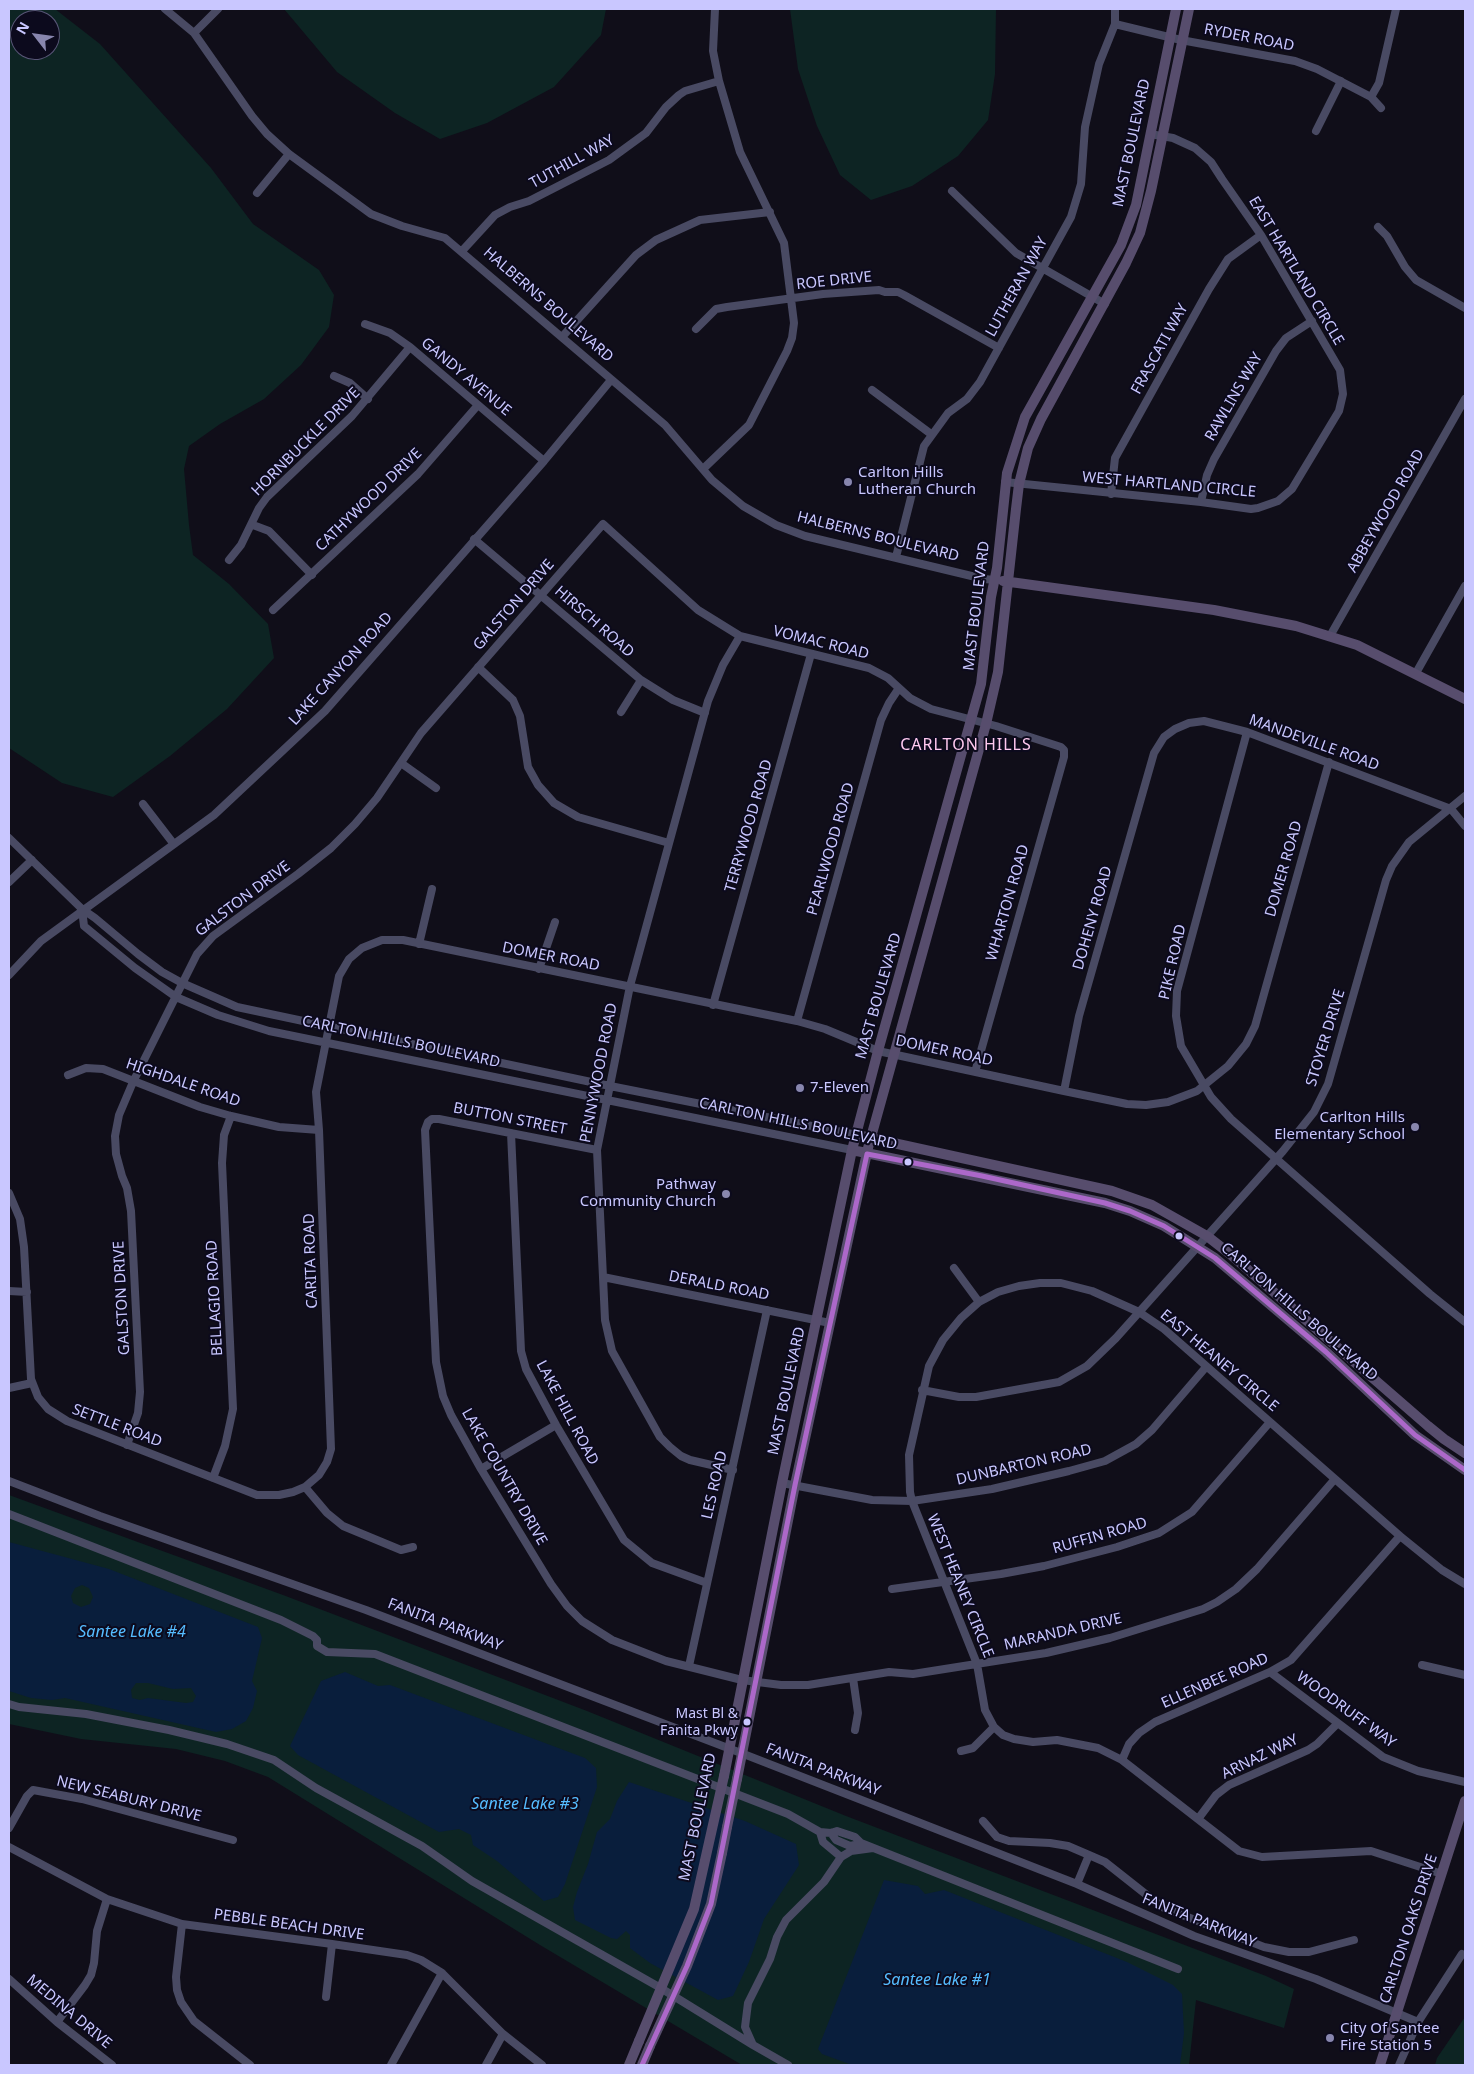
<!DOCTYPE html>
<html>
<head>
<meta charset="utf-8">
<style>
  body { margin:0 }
  #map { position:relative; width:1474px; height:2074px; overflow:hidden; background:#100e19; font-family:"Noto Sans",sans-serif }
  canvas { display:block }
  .frame { position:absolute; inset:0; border:10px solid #c9c7ff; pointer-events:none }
  .north { position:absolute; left:10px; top:10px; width:50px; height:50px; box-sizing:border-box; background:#0c0a1d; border:1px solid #585677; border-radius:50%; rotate:300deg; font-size:14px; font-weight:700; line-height:20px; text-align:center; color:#c9c7ff }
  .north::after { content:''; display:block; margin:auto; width:18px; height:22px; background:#8886ae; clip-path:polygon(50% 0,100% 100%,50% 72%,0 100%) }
</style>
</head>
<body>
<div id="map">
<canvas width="1474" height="2074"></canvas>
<div class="frame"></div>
<div class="north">N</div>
</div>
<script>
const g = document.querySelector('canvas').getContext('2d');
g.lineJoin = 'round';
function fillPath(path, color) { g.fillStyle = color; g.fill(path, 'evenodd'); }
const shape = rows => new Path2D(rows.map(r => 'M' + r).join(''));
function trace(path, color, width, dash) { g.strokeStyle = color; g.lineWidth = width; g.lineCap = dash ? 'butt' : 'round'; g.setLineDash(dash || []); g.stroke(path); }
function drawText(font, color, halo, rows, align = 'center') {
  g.font = font + ' "Noto Sans",sans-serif'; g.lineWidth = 4; g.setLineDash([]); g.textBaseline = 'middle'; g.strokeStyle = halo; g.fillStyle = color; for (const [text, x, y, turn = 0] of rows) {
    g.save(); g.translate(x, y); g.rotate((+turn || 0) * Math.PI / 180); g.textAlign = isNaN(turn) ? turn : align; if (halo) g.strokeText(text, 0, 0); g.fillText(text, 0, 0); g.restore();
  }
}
fillPath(shape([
  [9,9,55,9,100,44,211,168,253,224,319,270,334,295,329,327,301,365,264,399,220,424,189,446,184,469,189,525,193,555,229,584,268,624,274,658,227,709,170,756,113,797,62,783,9,748],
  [20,20,50,20,50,50,20,50],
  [284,9,283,9,606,9,601,35,554,87,487,123,440,139,395,113,337,72],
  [790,9,996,9,995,74,988,120,958,156,912,186,871,200,840,175,817,126,798,69],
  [9,1495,283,1595,587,1711,846,1816,1266,1976,1294,1989,1284,2028,1196,2000,1189,2065,742,2065,540,1945,268,1777,225,1761,176,1749,81,1739,9,1724],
  [1465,2017,1465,2065,1435,2065,1437,2058]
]), '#0d2423');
fillPath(shape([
  [9,1542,109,1569,258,1627,262,1638,252,1681,257,1691,253,1708,246,1721,232,1729,216,1732,65,1698,52,1700,31,1698,9,1691],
  [82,1585,89,1588,93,1597,90,1604,81,1607,73,1603,71,1596,75,1588],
  [136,1683,148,1683,173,1689,191,1688,196,1696,193,1702,186,1703,148,1698,140,1700,132,1698,131,1690],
  [345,1672,378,1686,390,1685,585,1758,596,1768,597,1787,565,1884,558,1897,544,1901,497,1861,473,1845,471,1835,459,1829,439,1832,298,1755,290,1746,321,1681],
  [629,1782,745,1821,796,1844,799,1865,764,1919,749,1962,733,1996,718,2000,650,1963,630,1948,630,1935,626,1931,617,1939,611,1938,575,1920,573,1907,577,1892,588,1864,597,1832,610,1819,617,1801],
  [884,1880,918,1886,925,1894,944,1890,1127,1962,1173,1985,1182,1994,1184,2033,1180,2065,852,2065,822,2054,818,2049]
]), '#091e3c');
trace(shape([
  [165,9,194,33,252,116,267,134,289,154,371,214,402,226,445,238,665,425,712,480,743,506,776,525,805,536,984,579,995,580],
  [1115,24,1181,40,1295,61,1317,69,1371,97,1381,108],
  [194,33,218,9],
  [1371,97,1379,83,1396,9],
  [1316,131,1341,81],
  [952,191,1016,253,1105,304],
  [257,193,289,154],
  [1378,227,1387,236,1405,267,1416,280,1465,308],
  [462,251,495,215,510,207,529,201,609,160,646,133,666,107,679,95,685,91,719,81],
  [365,324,390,333,410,347,544,461],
  [696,329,716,309,727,307,823,294,879,290,885,292,898,292,904,295,999,348],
  [562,337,636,255,656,240,700,220,770,212],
  [334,376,350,383,368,399],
  [872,390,931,434],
  [703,469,749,425,787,351,792,338,794,323,784,243,740,152,719,81,713,51,715,9],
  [1005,482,1201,502,1251,509,1258,508,1278,501,1292,489,1339,411,1343,394,1340,370,1261,235,1222,179,1211,162,1195,148,1173,138,1150,134],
  [1111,494,1115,458,1209,289,1228,259,1261,235],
  [1201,502,1207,475,1214,459,1276,351,1286,338,1312,321],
  [253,525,269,531,312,575],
  [474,539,641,680,673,700,705,713],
  [896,557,924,446,948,413,967,399,980,382,1071,217,1081,184,1085,127,1099,64,1115,24,1115,9],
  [229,560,241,545,259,508,267,497,352,416,410,347],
  [273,610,418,474,478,405],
  [1330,636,1465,399],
  [478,667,513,700,520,716,528,767,538,785,554,803,578,817,669,843],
  [1416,673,1465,586],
  [621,712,641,680],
  [1247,732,1177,991,1176,1016,1181,1046,1211,1097,1231,1119,1430,1294,1465,1322],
  [401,763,436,788],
  [143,804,173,843],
  [9,838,82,909,95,918,138,954,162,972,182,983,237,1007,610,1086,857,1135],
  [9,882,32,860],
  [82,909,84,926,135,968,176,997,218,1015,269,1031,852,1150],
  [419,944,432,889],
  [539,969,555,922],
  [9,975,41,941,214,815,325,711,544,461,611,380],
  [713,1005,811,654],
  [797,1021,881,720,889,703,899,688],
  [68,1075,86,1068,103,1069,200,1107,231,1116,279,1127,319,1130],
  [1064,1091,1079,1016,1154,753,1164,737,1175,729,1189,723,1204,721,1247,732,1451,809,1465,826],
  [511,1133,521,1351,526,1369,556,1425,624,1540,652,1563,707,1583],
  [597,1150,439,1119,432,1119,428,1122,425,1130,436,1362,443,1396,451,1415,481,1469,551,1584,567,1606,582,1621,612,1640,666,1661,742,1680,781,1685,808,1685,889,1672,913,1674,1046,1653,1110,1638,1203,1609,1217,1602,1236,1589,1257,1569,1334,1480],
  [9,1193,20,1219,24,1247,31,1379,38,1397,48,1409,67,1421,257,1495,279,1495,293,1492,305,1487,319,1475,327,1462,331,1449,319,1130,316,1092,339,976,349,959,362,948,382,940,403,940,797,1021,825,1029,878,1051,1064,1091,1127,1104,1146,1105,1168,1102,1197,1091,1228,1066,1246,1044,1255,1026,1329,762],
  [954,1268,979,1302],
  [603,1277,830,1323],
  [9,1291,27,1292],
  [9,1388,32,1383],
  [922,1390,959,1397,976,1397,1059,1382,1087,1366,1116,1338,1283,1151,1314,1112,1328,1084,1386,880,1392,866,1409,842,1465,796],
  [127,1445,138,1413,140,1392,131,1211,127,1188,122,1176,116,1154,115,1136,119,1115,133,1082,197,954,213,936,298,874,331,848,355,824,377,798,421,733,603,524,698,610,740,636,869,668,888,678,910,698,931,709,996,726,1061,747,1064,750,1064,757,975,1072],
  [481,1469,556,1425],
  [733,1470,690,1460,681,1456,670,1447,660,1437,612,1351,605,1320,597,1150,630,986,708,701,723,665,740,636],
  [213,1478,225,1446,233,1409,222,1163,224,1135,231,1116],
  [9,1481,100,1516,366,1610,741,1753,1077,1884,1194,1936,1316,1979,1418,2022],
  [782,1483,872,1500,912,1501,992,1489,1069,1471,1105,1461,1136,1444,1152,1430,1206,1367],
  [305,1487,327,1513,343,1526,401,1550,413,1547],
  [9,1514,281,1620,313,1636,317,1640,317,1646,327,1652,375,1654,788,1814,820,1832,831,1833,837,1831,855,1837,861,1843,1178,1969],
  [892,1589,1001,1574,1044,1566,1117,1547,1159,1533,1192,1512,1270,1422],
  [1422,1665,1465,1675],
  [689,1666,767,1310],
  [1270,1672,1383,1757,1418,1771,1465,1782],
  [853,1678,858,1713,855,1730],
  [9,1704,19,1707,86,1714,169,1730,227,1744,274,1760,316,1788,422,1846,472,1881,659,1987,753,2045],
  [961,1751,973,1748,994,1727],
  [1122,1760,1129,1744,1139,1733,1155,1722,1270,1672,1291,1660,1400,1536],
  [1198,1819,1216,1795,1229,1785,1308,1750,1317,1744,1337,1724],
  [983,1821,997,1837,1009,1841,1050,1843,1068,1846,1089,1855,1105,1862,1162,1907,1264,1947,1289,1952,1309,1952,1354,1940],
  [9,1828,27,1796,33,1790,82,1799,233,1840],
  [831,1833,836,1840,850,1846,861,1843],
  [9,1847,107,1899,182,1924,332,1944,407,1955,421,1960,442,1973,503,2034,542,2065],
  [841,1857,851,1851,873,1848],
  [1442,1874,1371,1851,1262,1857,1239,1851,1122,1760,1098,1748,1057,1740,1033,1742,1014,1739,1003,1735,994,1727,985,1710,977,1664,912,1501,910,1492,909,1455,929,1366,943,1340,961,1318,979,1302,998,1292,1019,1286,1040,1283,1061,1283,1092,1291,1139,1312,1164,1329,1400,1536,1442,1570,1465,1584],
  [1077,1884,1089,1855],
  [182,1924,176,1977,177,1990,181,2002,194,2021,250,2065],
  [9,1979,57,2022,112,2065],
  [326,1997,332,1944],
  [57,2022,85,1985,91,1975,94,1963,97,1931,107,1899],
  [391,2065,442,1973],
  [486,2065,503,2034],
  [788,2065,753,2045,745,2027,748,2003,770,1959,777,1937,786,1920,824,1882,841,1857,823,1842,820,1832],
  [1399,2065,1418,2022,1462,1954]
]), '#494a63', 8);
trace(shape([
  [1003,581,1214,610,1296,626,1357,645,1465,699],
  [857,1135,1112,1191,1152,1205,1207,1236,1230,1254,1428,1426,1444,1439,1465,1453],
  [852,1150,1105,1203,1130,1211,1164,1226,1215,1258,1326,1352,1415,1435,1465,1470],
  [724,1776,782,1483,852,1150,878,1051,981,684,991,597,997,568,1007,473,1025,417,1121,245,1136,205,1176,9],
  [737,1779,795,1485,868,1148,986,724,998,672,1016,509,1019,484,1028,448,1041,419,1126,263,1140,233,1151,191,1189,9],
  [722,1853,727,1827],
  [629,2065,639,2041],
  [642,2065,650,2046],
  [1380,2065,1465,1801]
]), '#574d6d', 10);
trace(shape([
  [727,1827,737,1779],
  [639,2041,694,1909,724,1776],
  [650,2046,687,1966,711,1904,722,1853]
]), '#574d6d', 10);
trace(shape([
  [642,2065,687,1966,711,1904,795,1485,867,1154,982,1176,1105,1203,1130,1211,1164,1226,1215,1258,1326,1352,1415,1435,1465,1470]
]), '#ac68c9', 5);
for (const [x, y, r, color] of [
  [848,482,5,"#8886ae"],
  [800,1088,5,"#8886ae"],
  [1415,1127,5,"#8886ae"],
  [908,1162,4.5,"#c9c7ff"],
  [726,1194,5,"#8886ae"],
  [1179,1236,4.5,"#c9c7ff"],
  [747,1722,4.5,"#c9c7ff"],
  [1330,2038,5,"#8886ae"]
]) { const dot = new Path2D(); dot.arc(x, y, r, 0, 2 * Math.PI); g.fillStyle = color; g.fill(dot); trace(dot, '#0c0a1d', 2); }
drawText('14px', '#c9c7ff', '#0c0a1d', [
  ["Mast Bl &",738,1714],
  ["Fanita Pkwy",738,1731]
], 'right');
drawText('15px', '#c9c7ff', '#0c0a1d', [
  ["RYDER ROAD",1249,38,11],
  ["MAST BOULEVARD",1132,143,-78],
  ["TUTHILL WAY",572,162,-29],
  ["EAST HARTLAND CIRCLE",1296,271,59],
  ["ROE DRIVE",834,281,-6],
  ["LUTHERAN WAY",1017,287,-61],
  ["HALBERNS BOULEVARD",548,305,41],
  ["FRASCATI WAY",1160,349,-61],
  ["GANDY AVENUE",466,377,40],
  ["RAWLINS WAY",1234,397,-60],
  ["HORNBUCKLE DRIVE",306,442,-45],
  ["WEST HARTLAND CIRCLE",1169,485,5],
  ["CATHYWOOD DRIVE",369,500,-44],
  ["ABBEYWOOD ROAD",1386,511,-60],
  ["HALBERNS BOULEVARD",878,537,14],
  ["GALSTON DRIVE",514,605,-49],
  ["MAST BOULEVARD",977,606,-83],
  ["HIRSCH ROAD",594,622,41],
  ["VOMAC ROAD",821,643,14],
  ["LAKE CANYON ROAD",341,669,-48],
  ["MANDEVILLE ROAD",1314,743,20],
  ["TERRYWOOD ROAD",749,826,-74],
  ["PEARLWOOD ROAD",831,849,-74],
  ["DOMER ROAD",1284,869,-74],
  ["GALSTON DRIVE",243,899,-37],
  ["WHARTON ROAD",1008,903,-74],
  ["DOHENY ROAD",1093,918,-74],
  ["DOMER ROAD",551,957,11],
  ["PIKE ROAD",1173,962,-77],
  ["MAST BOULEVARD",879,996,-74],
  ["STOYER DRIVE",1326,1038,-73],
  ["CARLTON HILLS BOULEVARD",401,1042,12],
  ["DOMER ROAD",944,1051,12],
  ["PENNYWOOD ROAD",599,1073,-79],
  ["HIGHDALE ROAD",183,1083,19],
  ["BUTTON STREET",510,1119,11],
  ["CARLTON HILLS BOULEVARD",798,1124,12],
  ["CARITA ROAD",311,1261,-92],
  ["DERALD ROAD",719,1286,11],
  ["GALSTON DRIVE",122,1298,-93],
  ["BELLAGIO ROAD",215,1298,-93],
  ["CARLTON HILLS BOULEVARD",1299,1312,41],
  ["EAST HEANEY CIRCLE",1219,1361,40],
  ["MAST BOULEVARD",787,1391,-78],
  ["LAKE HILL ROAD",567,1413,62],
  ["SETTLE ROAD",117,1426,21],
  ["DUNBARTON ROAD",1024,1465,-13],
  ["LAKE COUNTRY DRIVE",504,1477,60],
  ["LES ROAD",715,1485,-77],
  ["RUFFIN ROAD",1100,1536,-16],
  ["WEST HEANEY CIRCLE",960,1586,68],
  ["FANITA PARKWAY",445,1625,21],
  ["MARANDA DRIVE",1063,1632,-13],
  ["ELLENBEE ROAD",1215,1681,-24],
  ["WOODRUFF WAY",1346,1710,36],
  ["ARNAZ WAY",1260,1757,-26],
  ["FANITA PARKWAY",823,1770,21],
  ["NEW SEABURY DRIVE",129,1799,14],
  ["MAST BOULEVARD",698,1817,-78],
  ["FANITA PARKWAY",1199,1921,22],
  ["PEBBLE BEACH DRIVE",289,1925,8],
  ["CARLTON OAKS DRIVE",1409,1929,-72],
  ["MEDINA DRIVE",69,2012,40]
]);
drawText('15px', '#c9c7ff', '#0c0a1d', [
  ["Carlton Hills",858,473],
  ["Lutheran Church",858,490],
  ["7-Eleven",810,1088],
  ["Carlton Hills",1405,1118,"right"],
  ["Elementary School",1405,1135,"right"],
  ["Pathway",716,1185,"right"],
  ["Community Church",716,1202,"right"],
  ["City Of Santee",1340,2029],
  ["Fire Station 5",1340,2046]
], 'left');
g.letterSpacing = '1px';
drawText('16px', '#ffc9ef', '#0c0a1d', [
  ["CARLTON HILLS",966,745]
]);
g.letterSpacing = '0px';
drawText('italic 16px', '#55bcff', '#0c0a1d', [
  ["Santee Lake #4",132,1632],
  ["Santee Lake #3",525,1804],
  ["Santee Lake #1",937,1980]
]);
</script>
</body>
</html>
